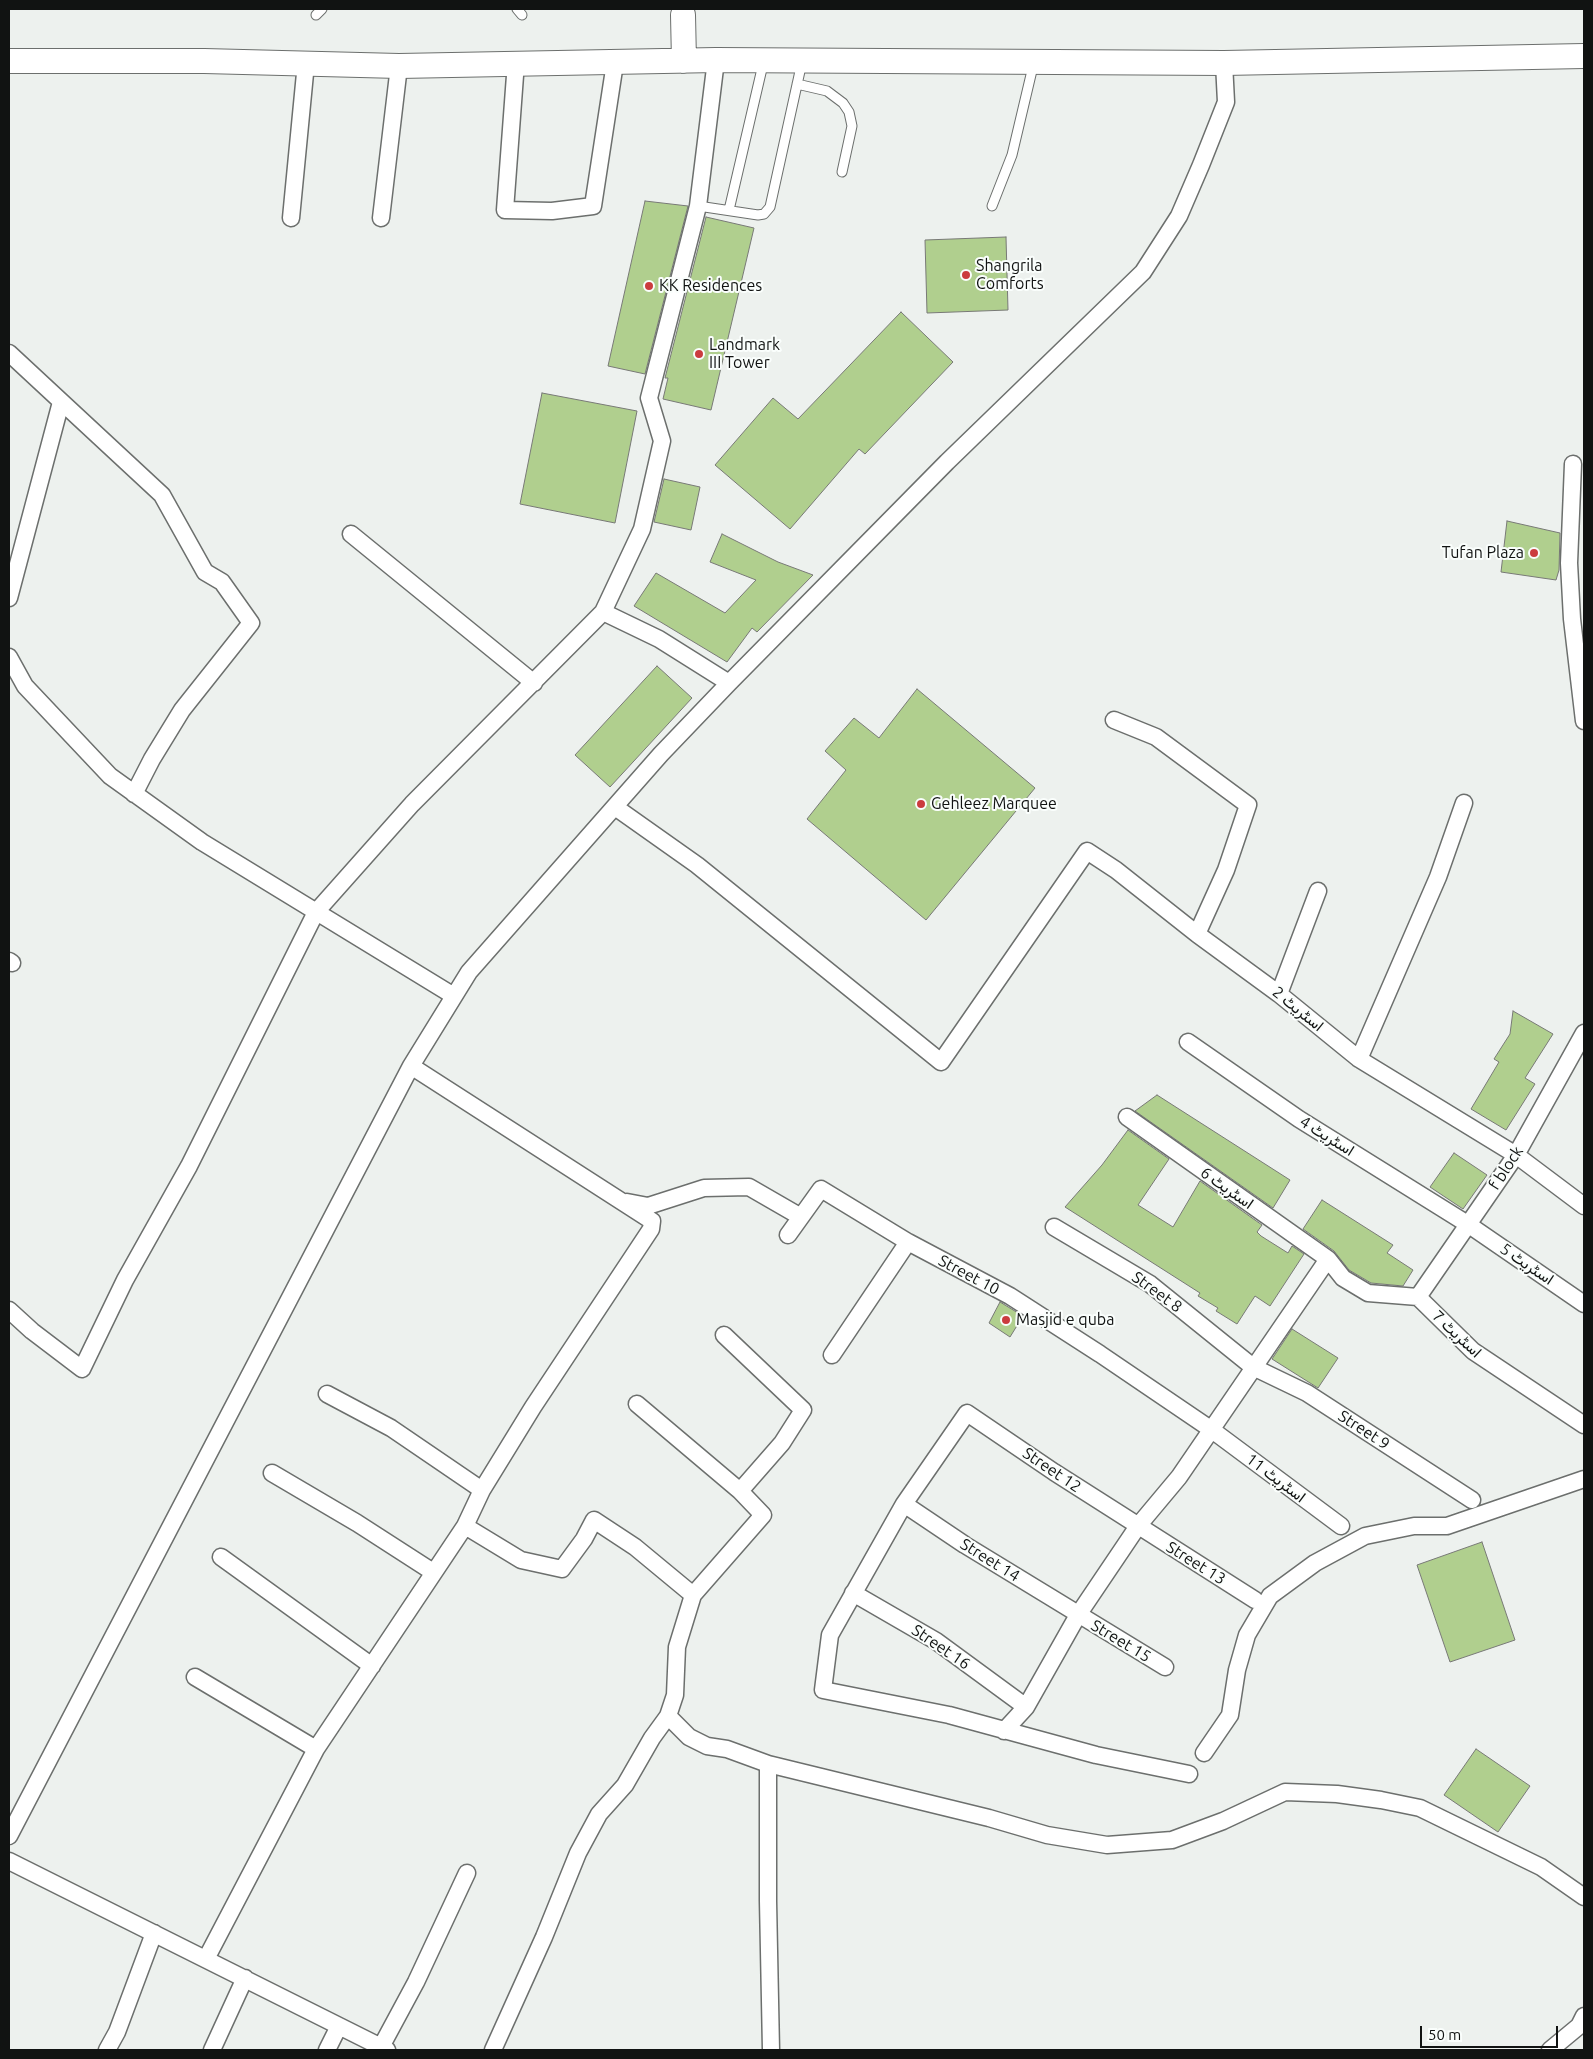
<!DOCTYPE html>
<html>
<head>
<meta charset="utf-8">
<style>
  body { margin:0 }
  #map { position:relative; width:1593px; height:2059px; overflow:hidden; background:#edf1ee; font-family:Ubuntu,sans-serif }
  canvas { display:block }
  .frame { position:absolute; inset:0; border:10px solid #111312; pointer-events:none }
  .scale { position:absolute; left:1420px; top:2026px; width:138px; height:22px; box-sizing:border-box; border:2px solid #111312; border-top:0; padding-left:6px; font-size:15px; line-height:18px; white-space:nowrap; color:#111312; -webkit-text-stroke:4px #fafefc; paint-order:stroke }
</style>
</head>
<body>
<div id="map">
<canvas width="1593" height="2059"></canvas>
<div class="frame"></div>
<div class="scale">50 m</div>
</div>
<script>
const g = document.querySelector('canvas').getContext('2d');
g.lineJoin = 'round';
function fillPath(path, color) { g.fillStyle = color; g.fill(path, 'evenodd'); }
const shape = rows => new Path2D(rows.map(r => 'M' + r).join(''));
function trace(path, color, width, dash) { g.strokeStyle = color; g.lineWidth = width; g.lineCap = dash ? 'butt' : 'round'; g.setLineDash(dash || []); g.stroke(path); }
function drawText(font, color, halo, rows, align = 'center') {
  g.font = font + ' Ubuntu,Vazirmatn,sans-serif'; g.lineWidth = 4; g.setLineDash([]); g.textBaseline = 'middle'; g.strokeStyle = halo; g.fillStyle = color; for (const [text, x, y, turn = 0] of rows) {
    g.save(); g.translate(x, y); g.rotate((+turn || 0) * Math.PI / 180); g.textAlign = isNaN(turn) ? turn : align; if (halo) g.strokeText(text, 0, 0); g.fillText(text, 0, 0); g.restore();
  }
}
const building = shape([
  [645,201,688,206,645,374,608,366,645,201],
  [706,217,754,228,711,410,663,399,668,378,665,378,706,217],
  [1006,237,1008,310,927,313,925,240,1006,237],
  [901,312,953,362,865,454,859,449,790,529,715,465,773,398,798,419,901,312],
  [542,393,637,411,615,523,520,504,542,393],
  [664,479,700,487,691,530,654,522,664,479],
  [1507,521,1560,533,1559,570,1556,580,1501,572,1507,521],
  [722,534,778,562,813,575,757,632,752,628,727,662,634,606,656,573,725,613,756,580,710,562,722,534],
  [657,666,692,698,610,787,575,755,657,666],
  [917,689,1035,788,926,920,807,819,846,770,825,751,854,718,879,738,917,689],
  [1513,1011,1553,1034,1525,1078,1535,1084,1506,1130,1471,1109,1499,1062,1494,1059,1510,1034,1513,1011],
  [1157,1095,1290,1180,1273,1208,1135,1111,1157,1095],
  [1128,1130,1169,1159,1138,1205,1173,1227,1200,1181,1262,1225,1257,1232,1261,1236,1288,1253,1292,1246,1304,1254,1270,1306,1255,1296,1237,1324,1216,1311,1218,1308,1198,1296,1200,1293,1065,1207,1102,1165,1128,1130],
  [1454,1153,1487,1175,1463,1209,1430,1187,1454,1153],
  [1322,1200,1393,1245,1387,1253,1413,1270,1403,1286,1371,1283,1349,1270,1334,1251,1303,1229,1322,1200],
  [1000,1302,1023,1316,1010,1337,989,1323,1000,1302],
  [1292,1329,1338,1358,1318,1388,1272,1359,1292,1329],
  [1482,1542,1515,1640,1450,1662,1417,1565,1482,1542],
  [1476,1749,1530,1786,1498,1832,1444,1795,1476,1749]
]);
fillPath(building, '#b0cf8e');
trace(building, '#787976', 1);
const service = shape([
  [517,9,522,15],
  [316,15,322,9],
  [797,84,827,91,843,103,849,112,852,126,842,172],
  [698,206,758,215,764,214,770,207,802,62],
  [992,206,1012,155,1034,62],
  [729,210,764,60]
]);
const minor = shape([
  [516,62,505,210,552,211,593,206,615,63],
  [291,218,306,63],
  [381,218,399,66],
  [9,353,162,495,205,572,222,582,251,623,182,710,152,759,134,794],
  [1573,464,1569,563,1572,619,1584,721],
  [351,534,534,683],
  [9,598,61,402],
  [603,612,659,639,729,683],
  [9,657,25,686,110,776,202,842,454,996],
  [1114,720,1156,737,1248,805,1226,870,1197,934],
  [615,807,697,865,941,1062,1087,851,1116,870,1197,934,1279,994,1359,1059,1516,1155,1584,1206],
  [9,961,12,963],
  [1279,994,1318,891],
  [1188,1042,1299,1119,1469,1225,1584,1304],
  [1359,1059,1438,877,1464,803],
  [1127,1117,1328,1259,1343,1278,1368,1293,1418,1297,1473,1351,1584,1425],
  [627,1202,648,1206,704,1188,749,1187,801,1217],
  [1054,1227,1150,1284,1253,1367,1307,1393,1472,1500],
  [788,1235,821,1189,908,1242,1010,1296,1100,1354,1212,1430,1341,1526],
  [1418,1297,1516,1155,1584,1033],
  [9,1310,32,1331,82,1369,125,1280,189,1166,316,912,412,804,603,612,642,529,662,441,649,398,698,206,716,60],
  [832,1355,908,1242],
  [327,1394,391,1428,482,1490],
  [637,1404,740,1491],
  [272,1473,357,1523,433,1572],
  [904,1504,965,1545,1165,1667],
  [465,1526,521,1560,562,1569,584,1539,594,1520,635,1547,693,1595],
  [221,1557,372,1666],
  [853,1593,936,1641,1026,1707],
  [195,1677,316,1749],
  [668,1716,675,1695,677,1647,693,1595,763,1515,740,1491,782,1443,803,1410,724,1335],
  [1004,1731,1026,1707,1078,1615,1138,1526,1179,1477,1328,1259],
  [1204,1753,1230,1715,1237,1670,1247,1635,1270,1596,1315,1563,1365,1536,1414,1526,1447,1526,1584,1479],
  [768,1764,768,1901,771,2050],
  [1189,1774,1096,1755,949,1715,823,1690,830,1635,904,1504,967,1413,1054,1472,1255,1600],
  [9,1836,411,1066,469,972,661,754,729,683,947,462,1143,272,1179,216,1201,165,1226,102,1224,63],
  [9,1861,387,2050],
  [206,1959,316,1749,465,1526,482,1490,533,1407,651,1229,652,1221,411,1066],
  [381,2047,416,1982,467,1873],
  [107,2050,117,2032,154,1933],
  [212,2050,245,1978],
  [327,2050,339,2026],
  [493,2050,544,1937,578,1853,599,1814,625,1785,652,1738,668,1716,689,1737,707,1746,727,1749,768,1764,989,1818,1047,1835,1107,1845,1172,1840,1223,1821,1285,1792,1337,1794,1381,1800,1420,1808,1541,1867,1584,1897],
  [1550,2050,1579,2026,1584,2016]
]);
const secondary = shape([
  [683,15,684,61],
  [9,61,204,61,399,66,716,60,1224,63,1584,56]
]);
trace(service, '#6c6f6d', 11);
trace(minor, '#6c6f6d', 19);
trace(secondary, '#6c6f6d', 26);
trace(service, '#fff', 9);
trace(minor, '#fff', 16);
trace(secondary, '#fff', 24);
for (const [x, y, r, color] of [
  [966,275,5,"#cb3c3e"],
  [649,286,5,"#cb3c3e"],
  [699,354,5,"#cb3c3e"],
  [1534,553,5,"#cb3c3e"],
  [921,804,5,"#cb3c3e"],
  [1006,1320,5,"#cb3c3e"]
]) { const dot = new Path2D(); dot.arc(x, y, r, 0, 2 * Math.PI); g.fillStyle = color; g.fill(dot); trace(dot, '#fafefc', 2); }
drawText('16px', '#111312', '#fafefc', [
  ["Shangrila",976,266],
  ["Comforts",976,284],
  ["KK Residences",659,286],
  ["Landmark",709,345],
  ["III Tower",709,363],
  ["Tufan Plaza",1524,553,"right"],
  ["Gehleez Marquee",931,804],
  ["Masjid e quba",1016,1320]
], 'left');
drawText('16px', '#111312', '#fafefc', [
  ["اسٹریٹ 2",1298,1009,39],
  ["اسٹریٹ 4",1327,1136,32],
  ["f block",1506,1168,-57],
  ["اسٹریٹ 6",1227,1188,35],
  ["اسٹریٹ 5",1527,1264,34],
  ["Street 10",969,1275,28],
  ["Street 8",1157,1292,36],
  ["اسٹریٹ 7",1457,1334,43],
  ["Street 9",1364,1430,33],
  ["Street 12",1052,1470,34],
  ["اسٹریٹ 11",1276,1478,37],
  ["Street 14",990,1560,32],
  ["Street 13",1196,1563,32],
  ["Street 15",1121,1641,31],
  ["Street 16",941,1647,34]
]);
</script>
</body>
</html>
